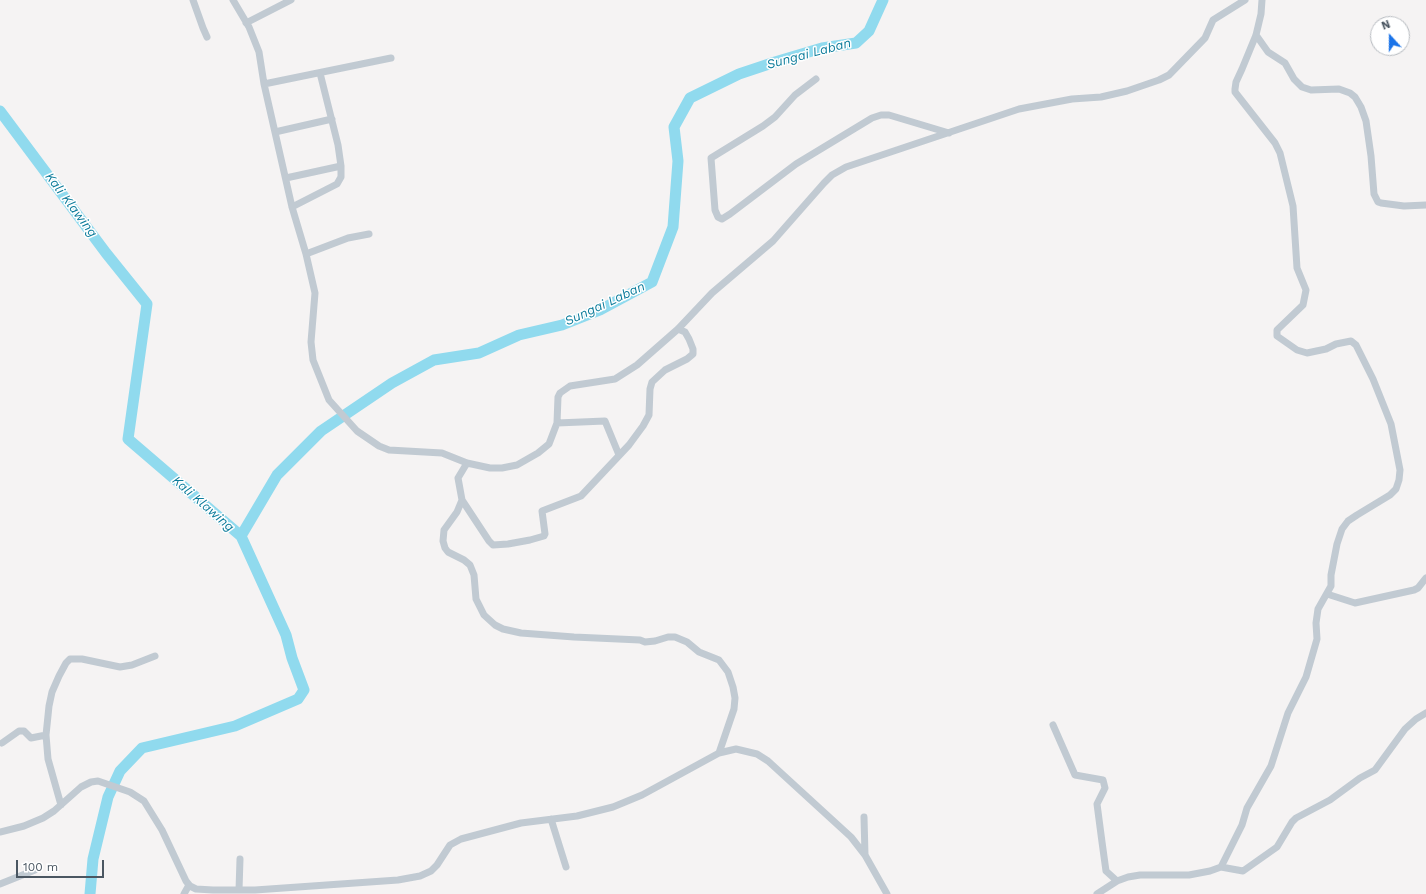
<!DOCTYPE html>
<html>
<head>
<meta charset="utf-8">
<style>
  body { margin:0 }
  #map { position:relative; width:1426px; height:894px; overflow:hidden; background:#f5f3f3; font-family:"Work Sans",sans-serif }
  canvas { display:block }
  .north { position:absolute; left:1370px; top:16px; width:40px; height:40px; box-sizing:border-box; background:#fff; border:1px solid #b7bbc0; border-radius:50%; rotate:339deg; font-size:11px; font-weight:700; line-height:16px; text-align:center; color:#4a5661 }
  .north::after { content:''; display:block; margin:auto; width:14px; height:18px; background:#1a73e8; clip-path:polygon(50% 0,100% 100%,50% 72%,0 100%) }
  .scale { position:absolute; left:16px; top:860px; width:88px; height:18px; box-sizing:border-box; border:2px solid #4a5661; border-top:0; padding-left:5px; font-size:12px; line-height:14px; white-space:nowrap; color:#4a5661; -webkit-text-stroke:3px #fff; paint-order:stroke }
</style>
</head>
<body>
<div id="map">
<canvas width="1426" height="894"></canvas>
<div class="north">N</div>
<div class="scale">100 m</div>
</div>
<script>
const g = document.querySelector('canvas').getContext('2d');
g.lineJoin = 'round';
const shape = rows => new Path2D(rows.map(r => 'M' + r).join(''));
function trace(path, color, width, dash) { g.strokeStyle = color; g.lineWidth = width; g.lineCap = dash ? 'butt' : 'round'; g.setLineDash(dash || []); g.stroke(path); }
function drawText(font, color, halo, rows, align = 'center') {
  g.font = font + ' "Work Sans",sans-serif'; g.lineWidth = 3; g.setLineDash([]); g.textBaseline = 'middle'; g.strokeStyle = halo; g.fillStyle = color; for (const [text, x, y, turn = 0] of rows) {
    g.save(); g.translate(x, y); g.rotate((+turn || 0) * Math.PI / 180); g.textAlign = isNaN(turn) ? turn : align; if (halo) g.strokeText(text, 0, 0); g.fillText(text, 0, 0); g.restore();
  }
}
trace(shape([
  [0,111,106,253,147,304,128,439,241,536,286,635,292,658,304,690,298,699,235,726,142,748,120,771,108,797,93,859,90,894],
  [241,536,277,475,321,431,392,383,434,360,479,353,519,335,562,325,600,310,652,282,673,227,678,161,674,127,690,98,739,74,775,62,822,48,856,43,869,31,883,0]
]), '#90daee', 11);
trace(shape([
  [193,0,203,28,207,37],
  [233,0,249,27,259,52,264,84,292,207,306,254,315,293,311,342,313,360,329,400,357,431,379,446,389,450,442,453,467,463,490,468,502,468,517,465,538,453,549,444,557,423,558,397,560,393,570,386,615,379,637,365,678,329,712,293,773,241,824,183,832,175,846,167,1019,109,1072,99,1101,97,1127,91,1159,80,1169,75,1205,38,1213,20,1245,0],
  [246,23,291,0],
  [1256,35,1268,52,1285,63,1294,79,1302,87,1311,90,1339,89,1350,93,1355,97,1361,107,1366,121,1371,156,1374,194,1378,202,1381,203,1404,206,1426,205],
  [816,79,795,95,775,117,763,126,711,158,715,210,718,217,722,219,730,214,796,164,872,118,881,115,889,115,949,133],
  [264,84,391,58],
  [275,132,332,119],
  [286,178,341,166],
  [292,207,337,184,341,177,341,166,338,145,320,73],
  [306,254,348,238,369,234],
  [557,423,605,421,619,455],
  [467,463,458,478,462,500,457,512,444,530,443,541,445,548,448,552,464,560,470,565,474,575,476,599,484,615,495,625,503,629,521,633,574,637,640,640,645,642,655,641,668,637,675,637,687,642,699,652,719,660,728,672,733,687,735,698,734,709,719,753],
  [462,500,489,541,493,545,508,544,530,540,544,536,545,534,542,511,581,496,629,445,643,426,649,415,650,389,652,382,665,370,687,359,693,354,693,349,689,339,685,332,678,329],
  [1327,594,1355,603,1414,590,1418,588,1426,578],
  [1053,725,1075,775,1103,780,1105,788,1097,804,1102,842,1106,871,1117,881],
  [2,743,19,731,24,731,31,738,46,735],
  [61,805,48,759,46,735,49,706,52,692,59,676,66,663,70,659,82,659,120,667,132,665,155,656],
  [864,817,865,855],
  [551,819,566,867],
  [0,832,24,826,43,818,54,811,81,787,91,782,98,781,130,792,144,801,162,830,186,881,190,886,196,889,213,890,255,890,398,880,420,876,431,871,437,865,450,845,461,839,521,823,577,816,613,807,642,795,719,753,736,749,757,754,768,761,851,837,865,855,887,894],
  [1221,867,1243,871,1277,847,1292,822,1296,818,1330,800,1360,778,1375,770,1405,729,1416,719,1426,713],
  [0,884,35,870],
  [239,890,240,859],
  [184,894,189,885],
  [1097,894,1117,881,1128,877,1140,875,1189,875,1210,871,1221,867,1242,825,1247,808,1271,766,1288,713,1306,677,1317,639,1316,623,1318,609,1331,586,1331,575,1337,544,1342,529,1348,521,1357,515,1390,495,1396,489,1399,480,1400,470,1391,424,1373,379,1356,345,1351,341,1336,344,1326,349,1307,353,1297,350,1277,336,1277,330,1303,305,1306,290,1297,268,1293,206,1280,153,1275,143,1235,92,1235,89,1236,82,1242,69,1256,35,1261,14,1262,0]
]), '#c1cad2', 7);
drawText('italic 13px', '#0c7c9b', '#fff', [
  ["Sungai Laban",809,54,-15],
  ["Kali Klawing",71,205,53],
  ["Sungai Laban",605,304,-25],
  ["Kali Klawing",203,504,41]
]);
</script>
</body>
</html>
